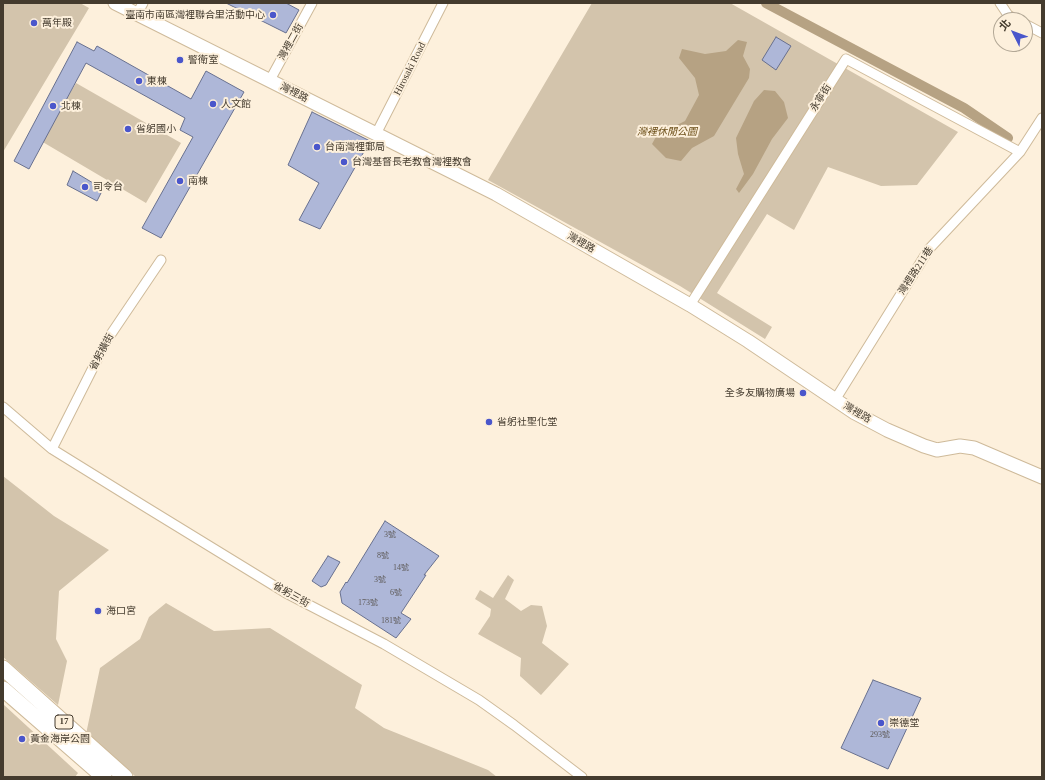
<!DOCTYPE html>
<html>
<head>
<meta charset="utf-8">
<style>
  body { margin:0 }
  #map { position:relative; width:1045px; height:780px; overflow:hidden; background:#fdf0dc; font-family:"Times New Roman","Noto Sans TC",serif }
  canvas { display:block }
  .frame { position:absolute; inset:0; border:4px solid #443b2e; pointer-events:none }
  .north { position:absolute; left:993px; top:12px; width:40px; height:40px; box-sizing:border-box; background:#fdf0dc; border:1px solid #b3a896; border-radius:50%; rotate:312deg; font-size:11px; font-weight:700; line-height:16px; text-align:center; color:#443b2e }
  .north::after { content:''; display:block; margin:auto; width:14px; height:18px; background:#4a56cb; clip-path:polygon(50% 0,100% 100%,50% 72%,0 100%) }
</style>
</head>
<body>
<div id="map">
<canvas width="1045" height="780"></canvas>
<div class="frame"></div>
<div class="north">北</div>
</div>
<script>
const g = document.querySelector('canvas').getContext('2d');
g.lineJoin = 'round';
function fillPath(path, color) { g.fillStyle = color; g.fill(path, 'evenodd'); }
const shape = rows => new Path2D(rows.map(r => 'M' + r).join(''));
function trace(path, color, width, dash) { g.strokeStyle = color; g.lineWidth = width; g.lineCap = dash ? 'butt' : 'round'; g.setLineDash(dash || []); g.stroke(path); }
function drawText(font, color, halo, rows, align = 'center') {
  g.font = font + ' "Times New Roman","Noto Sans TC",serif'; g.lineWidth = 4; g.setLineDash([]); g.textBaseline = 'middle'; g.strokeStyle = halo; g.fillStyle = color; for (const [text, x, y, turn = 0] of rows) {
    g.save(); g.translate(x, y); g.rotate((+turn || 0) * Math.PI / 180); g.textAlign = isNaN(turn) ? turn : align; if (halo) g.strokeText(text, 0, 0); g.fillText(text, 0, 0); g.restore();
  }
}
fillPath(shape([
  [3,3,80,3,89,8,3,152],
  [592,3,730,3,958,132,917,185,881,186,828,167,794,230,767,214,717,293,772,327,765,339,680,286,488,180],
  [76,83,181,143,146,203,41,141],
  [3,476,54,516,109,550,59,591,56,639,67,661,58,705,3,657],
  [508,575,514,580,505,599,521,611,531,605,542,606,547,626,542,643,569,664,541,695,520,676,521,658,478,634,490,616,491,609,475,599,480,590,493,598],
  [166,603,214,631,270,628,362,685,355,708,384,728,488,770,497,777,136,777,86,734,100,668,140,639,149,617],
  [3,704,78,773,75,777,3,777]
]), '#d3c4ac');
fillPath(shape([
  [738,40,747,42,743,56,750,69,749,78,714,136,692,148,681,161,666,158,652,144,657,135,685,121,699,95,695,78,679,58,682,49,705,54,726,51],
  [764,90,775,91,784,102,788,118,772,139,753,174,739,193,736,189,744,174,738,154,736,138,754,101]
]), '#b6a283');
trace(shape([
  [766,3,964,108,1008,138]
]), '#b6a283', 10);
const building = shape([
  [226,3,286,3,299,10,286,33,226,3],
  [776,37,791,46,776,70,762,60,776,37],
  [77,42,94,51,97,46,191,99,206,71,244,92,161,238,142,228,193,137,180,130,185,118,86,63,29,169,14,161,77,42],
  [312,112,370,141,320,229,299,220,319,183,288,165,312,112],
  [73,171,103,189,97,201,67,185,73,171],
  [385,521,439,556,424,575,426,575,401,613,411,619,396,638,342,603,340,592,346,582,347,583,385,521],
  [328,556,340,562,326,585,321,587,312,581,328,556],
  [873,680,921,698,888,769,841,748,873,680]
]);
fillPath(building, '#aeb7d8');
trace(building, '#68708f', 1);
const street = shape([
  [1000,3,1008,15,1016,20],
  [137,14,143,3],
  [1025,24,1042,33],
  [270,80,312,3],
  [376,134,443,3],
  [690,305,846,59,1020,152],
  [835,400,929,249,1020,152,1042,118],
  [3,407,52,449,144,506,286,593,384,644,479,700,514,725,582,777],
  [52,449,107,340,161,260]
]);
const secondary = shape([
  [115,3,496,194,690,305,748,341,855,413,887,430,924,446,937,450,960,446,974,448,1042,477]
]);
const primary = shape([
  [3,668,125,777],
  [3,689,104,777]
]);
trace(street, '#ceba9a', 11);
trace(secondary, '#ceba9a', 15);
trace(primary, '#ceba9a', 17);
trace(street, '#fff', 9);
trace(secondary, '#fff', 13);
trace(primary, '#fff', 15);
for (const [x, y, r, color] of [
  [273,15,4,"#4a56cb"],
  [34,23,4,"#4a56cb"],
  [180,60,4,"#4a56cb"],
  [139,81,4,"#4a56cb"],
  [213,104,4,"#4a56cb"],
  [53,106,4,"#4a56cb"],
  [128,129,4,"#4a56cb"],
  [317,147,4,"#4a56cb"],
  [344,162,4,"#4a56cb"],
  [180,181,4,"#4a56cb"],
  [85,187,4,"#4a56cb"],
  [803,393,4,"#4a56cb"],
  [489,422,4,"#4a56cb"],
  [98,611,4,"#4a56cb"],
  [881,723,4,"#4a56cb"],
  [22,739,4,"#4a56cb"]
]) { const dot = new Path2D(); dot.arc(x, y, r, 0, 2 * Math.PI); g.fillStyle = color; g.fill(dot); trace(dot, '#fdf0dc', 1.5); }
drawText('8px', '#5e5a58', null, [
  ["3號",390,535],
  ["8號",383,556],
  ["14號",401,568],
  ["3號",380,580],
  ["6號",396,593],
  ["173號",368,603],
  ["181號",391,621],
  ["293號",880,735]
]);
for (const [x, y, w] of [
  [64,722,18]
]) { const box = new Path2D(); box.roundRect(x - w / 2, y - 7, w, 14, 3); g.fillStyle = '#fdf0dc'; g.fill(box); trace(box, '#443b2e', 1); }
drawText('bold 9px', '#443b2e', null, [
  ["17",64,722]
]);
drawText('10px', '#443b2e', '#fdf0dc', [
  ["臺南市南區灣裡聯合里活動中心",265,15,"right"],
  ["萬年殿",42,23],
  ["警衛室",188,60],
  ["東棟",147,81],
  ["人文館",221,104],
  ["北棟",61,106],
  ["省躬國小",136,129],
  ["台南灣裡郵局",325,147],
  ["台灣基督長老教會灣裡教會",352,162],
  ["南棟",188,181],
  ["司令台",93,187],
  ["全多友購物廣場",795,393,"right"],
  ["省躬社聖化堂",497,422],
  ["海口宮",106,611],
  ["崇德堂",889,723],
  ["黃金海岸公園",30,739]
], 'left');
drawText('10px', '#443b2e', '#fdf0dc', [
  ["灣裡二街",291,42,-61],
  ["Hirosaki Road",410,69,-63],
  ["灣裡路",294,93,27],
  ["永寧街",821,98,-58],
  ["灣裡路",581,243,30],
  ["灣裡路211巷",916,271,-57],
  ["省躬橫街",102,352,-62],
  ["灣裡路",857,413,31],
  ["省躬三街",291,595,29]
]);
drawText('italic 10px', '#6b4e18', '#fdf0dc', [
  ["灣裡休閒公園",667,132]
]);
</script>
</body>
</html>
